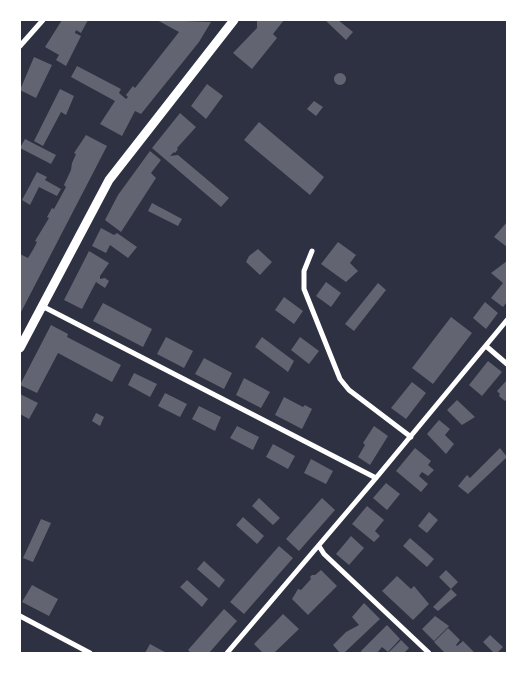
<!DOCTYPE html>
<html>
<head>
<meta charset="utf-8">
<style>
  body { margin:0 }
  #map { position:relative; width:527px; height:673px; overflow:hidden; background:#2d3142; font-family:Quicksand,sans-serif }
  canvas { display:block }
  .frame { position:absolute; inset:0; border:21px solid #fff; pointer-events:none }
</style>
</head>
<body>
<div id="map">
<canvas width="527" height="673"></canvas>
<div class="frame"></div>
</div>
<script>
const g = document.querySelector('canvas').getContext('2d');
g.lineJoin = 'round';
function fillPath(path, color) { g.fillStyle = color; g.fill(path, 'evenodd'); }
const shape = rows => new Path2D(rows.map(r => 'M' + r).join(''));
function trace(path, color, width, dash) { g.strokeStyle = color; g.lineWidth = width; g.lineCap = dash ? 'butt' : 'round'; g.setLineDash(dash || []); g.stroke(path); }
fillPath(shape([
  [62,20,88,20,81,33,76,30,75,33,81,36,66,66,56,60,59,55,45,47],
  [157,20,211,22,199,42,141,114,135,111,122,136,100,124,115,101,71,77,77,66,121,89,119,93,126,99,128,97,126,95,133,86,135,88,179,32],
  [257,20,284,20,273,34,277,38,252,69,233,53,257,28],
  [325,20,338,20,353,32,346,40],
  [34,57,52,65,36,98,20,90],
  '334 79a6 6 0 1 1 12 0a6 6 0 1 1-12 0Z',
  [207,84,223,96,206,119,191,106],
  [60,89,74,96,66,115,61,112,43,146,34,141],
  [314,101,323,107,316,116,307,109],
  [180,113,196,127,177,148,178,149,175,153,174,152,170,156,178,155,229,198,221,207,152,148],
  [259,122,324,177,310,195,244,140],
  [86,135,107,146,20,314,20,254,28,258,34,248,37,242,35,241,49,218,47,217,52,208,54,209,66,187,64,185,71,170,72,163,76,154,74,153],
  [25,139,56,155,51,164,20,148],
  [150,151,161,160,151,173,156,178,121,232,105,220,118,195],
  [37,172,47,177,45,180,61,189,57,196,39,187,30,205,22,200],
  [152,203,182,219,178,226,148,211],
  [507,222,507,247,494,237],
  [101,228,114,235,117,233,137,247,128,258,110,245,106,253,92,246],
  [338,242,356,255,350,263,358,271,346,282,321,264],
  [258,249,272,262,260,275,246,262,249,256],
  [89,251,109,263,100,276,100,279,105,278,109,281,105,288,96,282,82,309,64,300],
  [507,261,507,302,503,307,491,298,503,283,491,273],
  [326,282,341,293,331,307,316,296],
  [378,283,386,290,354,331,345,324],
  [284,297,303,311,294,324,275,310],
  [485,302,498,313,486,329,473,318],
  [103,303,152,329,143,347,93,321],
  [451,317,472,333,433,384,412,368],
  [51,325,68,334,67,337,121,365,112,382,58,353,37,393,20,385],
  [166,337,193,351,184,368,157,354],
  [262,337,294,361,288,372,255,347],
  [300,337,319,351,309,364,291,350],
  [204,358,232,373,224,389,195,374],
  [488,361,502,372,482,396,469,385],
  [134,373,157,384,150,397,128,385],
  [244,378,270,392,261,408,236,395],
  [507,380,507,398,505,401,499,396,500,394,497,391],
  [412,382,426,393,406,419,391,408],
  [165,393,187,404,180,417,158,406],
  [20,394,38,403,29,419,20,414],
  [284,397,303,407,305,405,312,409,302,429,275,415],
  [457,400,475,417,462,425,447,410],
  [199,406,221,417,215,431,192,419],
  [96,413,104,417,100,426,92,421],
  [439,420,450,429,445,435,454,444,446,454,427,434],
  [237,426,259,437,253,450,230,438],
  [374,426,388,436,370,465,358,457,365,445,363,443],
  [273,444,295,456,288,469,266,457],
  [415,448,431,461,428,465,434,470,428,476,422,472,419,476,428,484,421,492,396,471],
  [500,448,507,457,468,494,458,486,467,475,470,478],
  [311,459,333,471,326,484,304,473],
  [386,483,400,494,387,510,373,498],
  [259,498,280,518,273,525,252,506],
  [322,498,335,510,299,551,286,539],
  [367,506,384,520,375,531,380,536,374,542,352,524],
  [429,512,438,520,427,533,418,526],
  [243,517,264,536,257,544,236,525],
  [41,519,51,523,33,562,23,558],
  [351,536,364,548,349,565,336,554],
  [410,538,434,559,427,567,403,546],
  [279,546,293,558,244,614,230,602],
  [204,561,225,580,219,588,197,569],
  [321,570,337,586,308,615,292,599,298,589,301,590,311,579,310,577,312,575,315,575],
  [446,570,458,582,451,589,439,577],
  [397,576,411,589,414,586,429,604,413,620,382,591],
  [187,580,208,599,202,607,180,587],
  [32,585,58,599,49,616,22,602],
  [451,589,457,595,438,611,433,607],
  [364,603,380,619,344,653,340,653,333,645,346,632,359,625,352,617],
  [224,609,237,621,209,653,191,653,188,650],
  [283,614,299,629,274,653,263,653,254,644],
  [435,616,449,626,434,641,422,629],
  [387,625,400,639,388,652,382,647,377,653,362,653,361,651],
  [448,628,460,640,456,645,457,646,463,641,475,653,445,653,434,642],
  [490,635,503,647,497,653,494,653,483,642],
  [401,640,409,648,404,653,388,653],
  [150,644,161,650,167,653,145,653]
]), '#626471');
trace(shape([
  [20,46,43,20],
  [312,251,304,271,304,289,340,379,349,390,411,437],
  [42,306,376,478],
  [486,346,507,364],
  [319,546,324,554,429,653],
  [20,616,90,653],
  [227,653,376,478,507,320]
]), '#fff', 5);
trace(shape([
  [20,348,109,180,234,20]
]), '#fff', 9);
</script>
</body>
</html>
